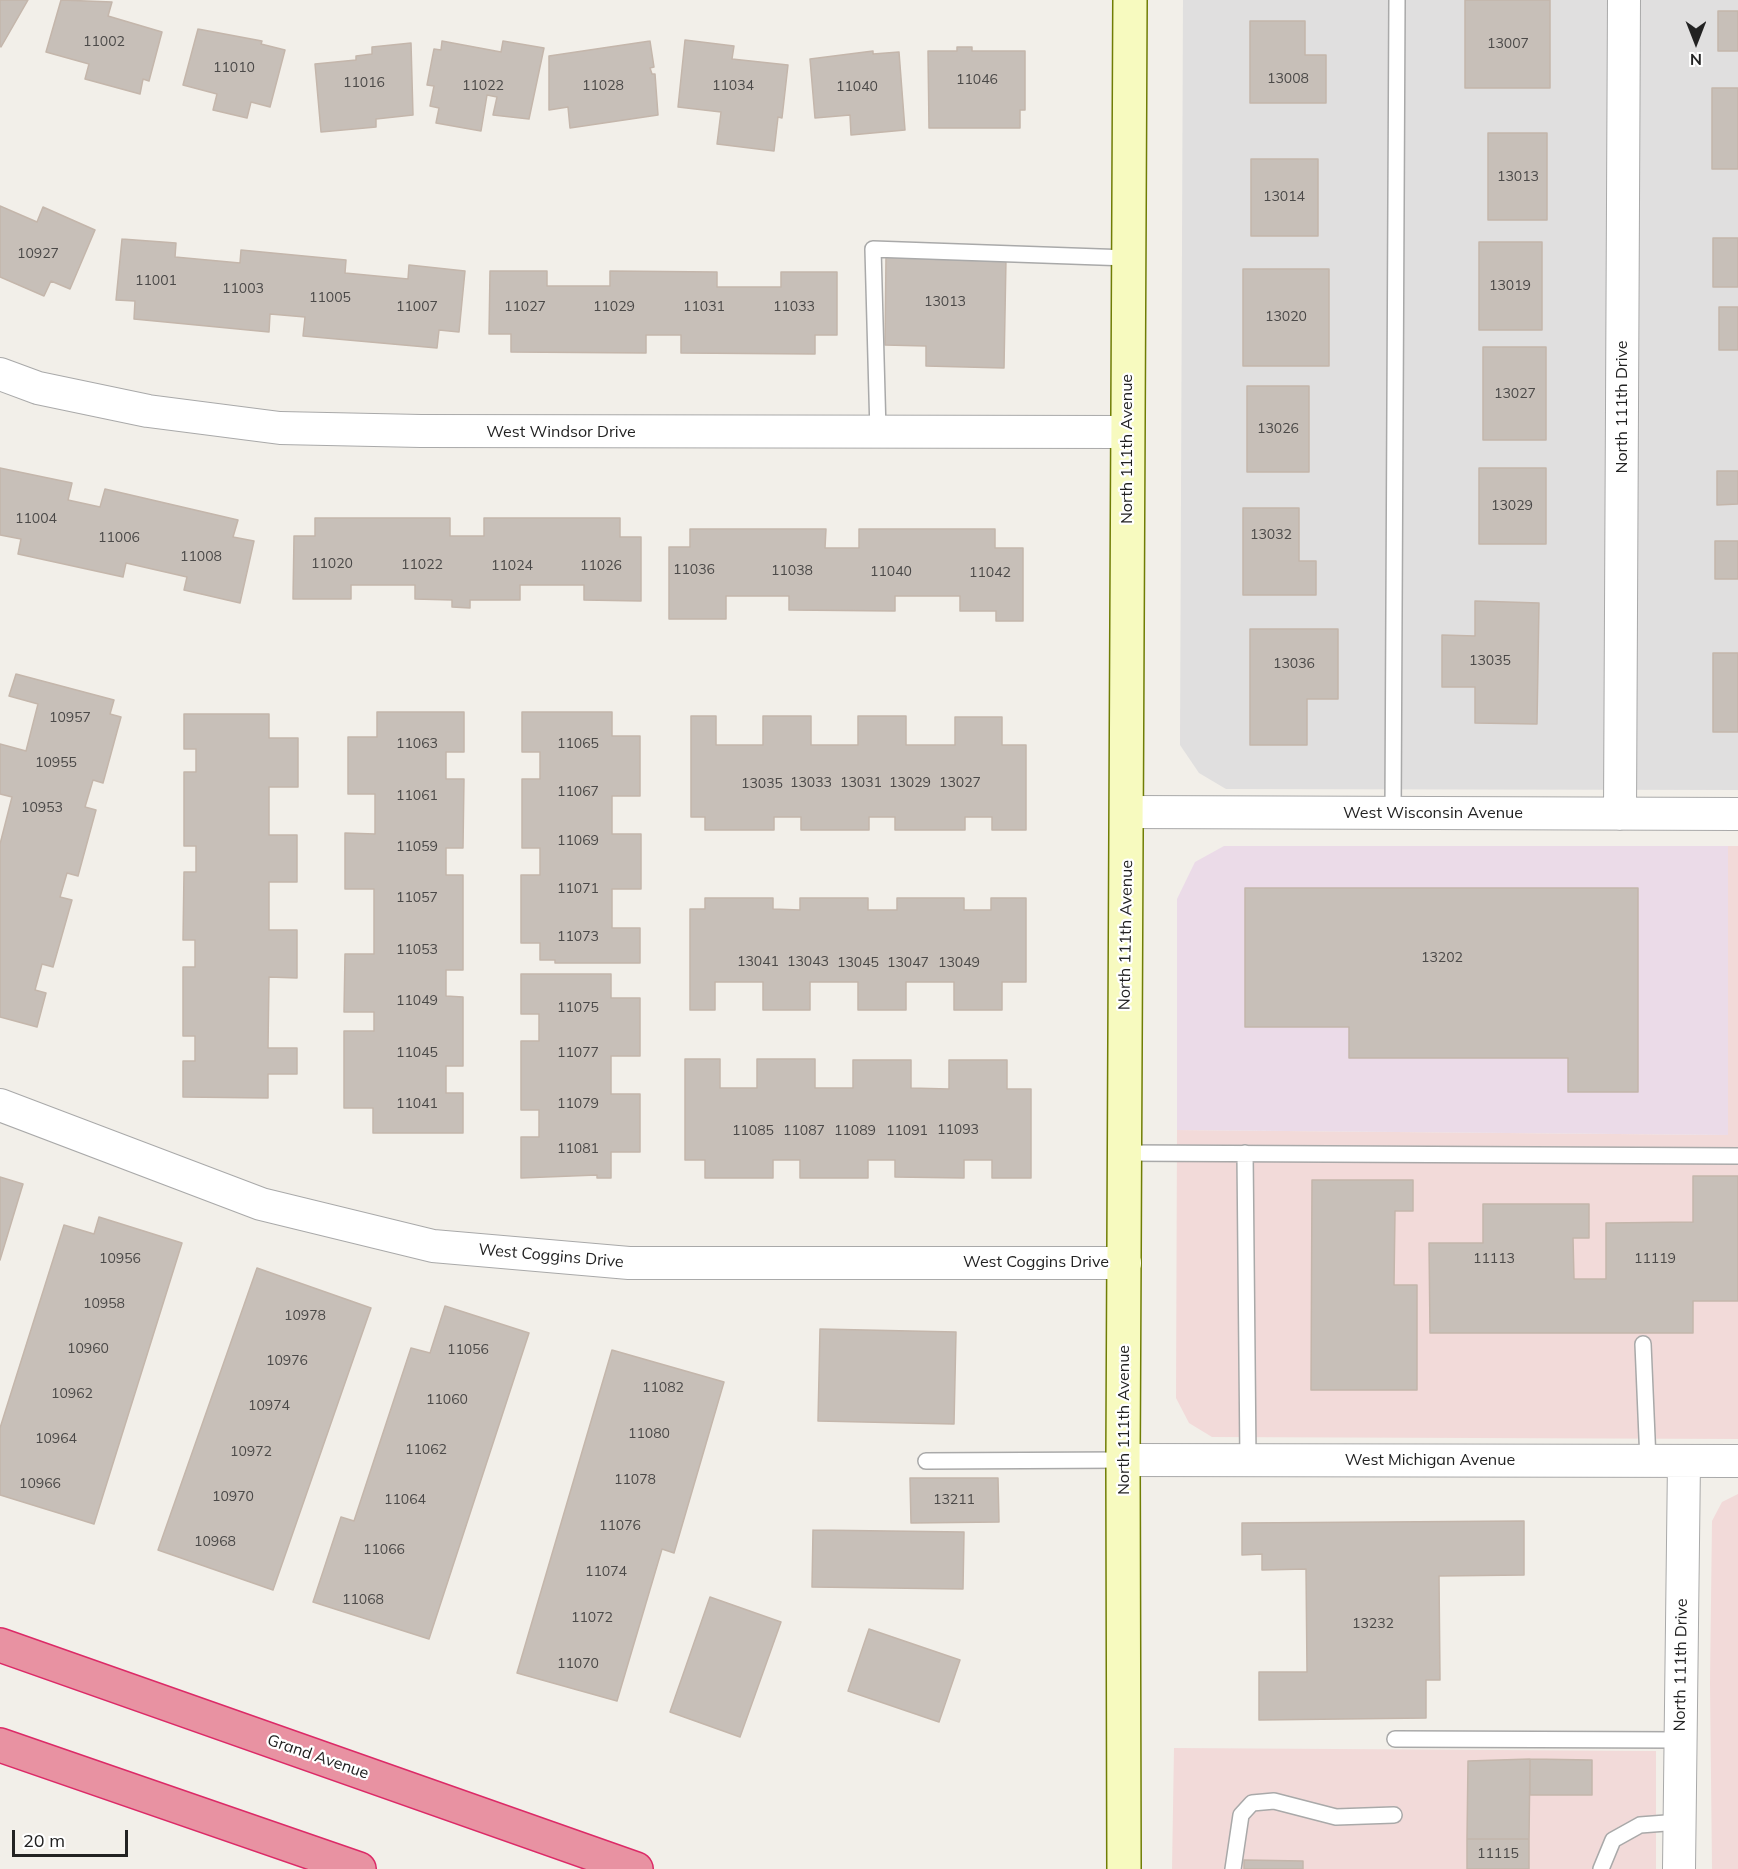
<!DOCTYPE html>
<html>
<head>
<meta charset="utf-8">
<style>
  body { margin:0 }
  #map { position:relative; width:1738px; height:1869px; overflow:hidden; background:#f2efe9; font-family:Mulish,sans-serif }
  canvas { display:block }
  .north { position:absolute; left:1666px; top:12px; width:60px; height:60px; -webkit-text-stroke:4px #fff; paint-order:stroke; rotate:180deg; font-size:16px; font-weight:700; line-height:24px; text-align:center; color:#222 }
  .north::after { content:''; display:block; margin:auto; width:21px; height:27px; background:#222; clip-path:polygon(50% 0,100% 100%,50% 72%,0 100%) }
  .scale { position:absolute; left:12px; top:1830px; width:116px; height:27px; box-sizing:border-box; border:3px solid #222; border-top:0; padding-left:8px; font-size:18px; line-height:21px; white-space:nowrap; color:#222; -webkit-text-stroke:4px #fff; paint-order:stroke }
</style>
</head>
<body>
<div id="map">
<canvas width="1738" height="1869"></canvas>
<div class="north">N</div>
<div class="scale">20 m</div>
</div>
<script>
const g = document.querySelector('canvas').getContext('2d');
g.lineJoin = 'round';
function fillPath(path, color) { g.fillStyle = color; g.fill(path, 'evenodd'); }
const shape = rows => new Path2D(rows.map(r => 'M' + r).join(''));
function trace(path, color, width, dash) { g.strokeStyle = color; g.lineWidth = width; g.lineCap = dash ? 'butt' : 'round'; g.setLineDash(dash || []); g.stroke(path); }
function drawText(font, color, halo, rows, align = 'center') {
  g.font = font + ' Mulish,sans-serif'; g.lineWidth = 4.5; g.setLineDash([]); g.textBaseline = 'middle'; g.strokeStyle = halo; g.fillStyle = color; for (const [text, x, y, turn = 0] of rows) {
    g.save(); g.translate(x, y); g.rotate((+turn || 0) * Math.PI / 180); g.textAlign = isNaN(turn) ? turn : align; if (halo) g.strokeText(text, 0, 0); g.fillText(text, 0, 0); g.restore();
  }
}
fillPath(shape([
  [1183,0,1738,0,1738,790,1226,789,1199,773,1180,745]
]), '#e0dfdf');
fillPath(shape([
  [1728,846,1738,846,1738,1439,1212,1437,1189,1423,1176,1398,1177,1130,1728,1135],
  [1738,1494,1738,1869,1712,1869,1710,1683,1712,1521,1722,1502],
  [1174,1748,1656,1751,1656,1869,1172,1869]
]), '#f2dad9');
fillPath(shape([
  [1224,846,1728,846,1728,1135,1177,1130,1177,899,1195,862]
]), '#ebdbe8');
const building = shape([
  [0,0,28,0,1,47,0,46,0,0],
  [61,0,112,2,108,16,162,32,149,81,143,79,140,94,85,79,89,64,46,52,61,0],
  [1465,0,1550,0,1550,88,1465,88,1465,0],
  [1718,11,1738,11,1738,51,1718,51,1718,11],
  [1250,21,1305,21,1305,55,1326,55,1326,103,1250,103,1250,21],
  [198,29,262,41,261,44,285,50,270,107,251,102,247,118,213,110,217,94,183,85,198,29],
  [685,40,734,46,732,59,788,65,782,118,778,117,774,151,717,144,721,112,678,107,685,40],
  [442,41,501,52,503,41,544,48,529,119,493,115,497,97,487,95,481,131,436,123,439,108,430,106,434,86,427,85,434,49,441,50,442,41],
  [650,41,654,67,650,68,652,74,655,74,658,115,570,128,568,107,549,110,549,56,650,41],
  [411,43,413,115,376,119,376,127,321,132,315,64,356,60,356,56,372,54,372,47,411,43],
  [957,47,972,47,972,51,1025,51,1025,110,1020,110,1020,128,929,128,928,51,957,51,957,47],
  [873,51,873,54,899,52,905,130,851,135,850,115,815,118,810,59,873,51],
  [1712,88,1738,88,1738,169,1712,169,1712,88],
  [1488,133,1547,133,1547,220,1488,220,1488,133],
  [1251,159,1318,159,1318,236,1251,236,1251,159],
  [0,206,37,222,43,207,95,230,70,289,51,281,44,296,0,277,0,206],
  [1713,238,1738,238,1738,287,1713,287,1713,238],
  [122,239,176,243,175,257,240,263,241,250,346,260,345,273,408,279,409,265,465,271,459,332,439,330,437,348,303,336,305,317,270,314,269,332,134,319,135,301,116,300,122,239],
  [1479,242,1542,242,1542,330,1479,330,1479,242],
  [886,257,1006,259,1004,368,926,366,926,346,885,345,886,257],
  [1243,269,1329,269,1329,366,1243,366,1243,269],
  [490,271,547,271,547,286,610,286,610,271,717,272,717,287,781,287,781,272,837,272,837,335,815,335,815,354,681,353,681,335,646,335,646,353,511,352,511,334,489,334,490,271],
  [1719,307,1738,307,1738,350,1719,350,1719,307],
  [1483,347,1546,347,1546,440,1483,440,1483,347],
  [1247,386,1309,386,1309,472,1247,472,1247,386],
  [0,468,72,483,68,500,100,507,105,489,238,520,233,537,254,541,240,603,184,590,187,577,126,563,123,577,18,554,21,539,0,535,0,468],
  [1479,468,1546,468,1546,544,1479,544,1479,468],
  [1717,471,1738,471,1738,504,1717,505,1717,471],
  [1243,508,1299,508,1299,561,1316,561,1316,595,1243,595,1243,508],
  [315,518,450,518,450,536,484,536,484,518,620,518,620,537,641,537,641,601,584,600,584,585,520,585,520,600,470,600,470,608,452,607,452,600,415,599,415,585,351,585,351,599,293,599,294,536,315,536,315,518],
  [690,529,826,529,825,548,859,548,859,529,995,529,995,548,1023,548,1023,621,996,621,996,611,960,611,960,596,895,596,895,611,789,610,789,596,726,596,726,619,669,619,669,547,690,547,690,529],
  [1715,541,1738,541,1738,579,1715,579,1715,541],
  [1475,601,1539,603,1537,724,1475,723,1475,687,1442,687,1442,635,1475,636,1475,601],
  [1250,629,1338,629,1338,699,1307,699,1307,745,1250,745,1250,629],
  [1713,653,1738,653,1738,732,1713,732,1713,653],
  [16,674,114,700,110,714,121,717,103,783,93,780,85,807,96,810,78,876,67,873,60,897,72,900,53,967,42,964,35,990,46,993,37,1027,0,1017,0,844,12,797,0,794,0,744,26,751,38,704,9,696,16,674],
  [377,712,464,712,464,752,446,752,446,779,464,779,463,848,446,848,446,875,463,875,463,970,446,970,446,996,463,997,463,1066,446,1066,446,1093,463,1093,463,1133,373,1133,373,1108,344,1108,344,1031,374,1031,374,1012,344,1012,345,954,374,954,374,889,345,889,345,833,375,834,375,794,348,794,348,737,377,737,377,712],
  [522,712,612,712,612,736,640,736,640,796,612,796,612,834,641,834,641,889,612,889,612,928,640,928,640,963,555,963,555,960,540,960,540,943,521,943,521,875,540,875,540,848,522,848,522,779,540,779,540,752,522,752,522,712],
  [184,714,269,714,269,738,298,738,298,787,269,787,269,835,297,835,297,882,269,882,269,930,297,930,297,978,269,977,268,1048,297,1048,297,1074,268,1074,268,1098,183,1097,183,1061,195,1061,195,1036,183,1036,183,967,195,967,195,940,183,940,184,872,196,872,196,846,184,846,184,772,196,772,196,749,184,749,184,714],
  [691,716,716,716,716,745,763,745,763,716,811,716,811,745,858,745,858,716,906,716,906,745,955,745,955,717,1002,717,1002,745,1026,745,1026,830,992,830,992,817,965,817,965,830,895,830,895,817,869,817,869,830,801,830,801,817,774,817,774,830,705,830,705,817,691,817,691,716],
  [1245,888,1638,888,1638,1092,1568,1092,1568,1058,1349,1058,1349,1027,1245,1027,1245,888],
  [705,898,773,898,773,909,800,910,800,898,868,898,868,910,897,910,897,898,964,898,964,910,991,910,991,898,1026,898,1026,982,1002,982,1002,1010,954,1010,954,982,906,982,906,1010,858,1010,858,982,810,982,810,1010,763,1010,763,982,715,982,715,1010,690,1010,690,909,705,909,705,898],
  [521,974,611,974,611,998,640,998,640,1056,611,1056,611,1094,640,1094,640,1152,611,1152,611,1178,597,1178,597,1175,521,1178,521,1137,539,1137,539,1110,521,1110,521,1041,539,1041,539,1014,521,1014,521,974],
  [685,1059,720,1059,720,1088,757,1088,757,1059,815,1059,815,1088,853,1088,853,1060,911,1060,911,1088,949,1089,949,1060,1007,1060,1007,1089,1031,1089,1031,1178,992,1178,992,1160,964,1160,964,1178,895,1177,895,1160,868,1160,868,1178,800,1178,800,1160,773,1160,773,1178,705,1178,705,1160,685,1160,685,1059],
  [1693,1176,1738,1176,1738,1301,1693,1301,1693,1333,1430,1333,1429,1243,1483,1243,1483,1204,1589,1204,1589,1238,1573,1238,1574,1279,1606,1279,1606,1223,1693,1222,1693,1176],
  [0,1177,23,1184,0,1260,0,1177],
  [1312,1180,1413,1180,1413,1211,1395,1211,1394,1285,1417,1285,1417,1390,1311,1390,1312,1180],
  [99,1217,182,1243,94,1524,0,1495,0,1428,64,1225,94,1234,99,1217],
  [257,1268,371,1308,273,1590,158,1550,257,1268],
  [445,1306,529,1333,429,1639,313,1602,341,1517,354,1521,411,1348,430,1353,445,1306],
  [820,1329,956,1332,954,1424,818,1421,820,1329],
  [612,1350,724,1382,674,1553,662,1549,617,1701,517,1673,612,1350],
  [910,1478,998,1478,999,1522,911,1523,910,1478],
  [1524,1521,1524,1575,1439,1576,1440,1680,1426,1680,1426,1718,1259,1720,1259,1672,1307,1672,1306,1569,1262,1570,1262,1554,1242,1555,1242,1523,1524,1521],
  [813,1530,964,1532,963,1589,812,1587,813,1530],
  [710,1597,781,1622,740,1737,670,1712,710,1597],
  [869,1629,960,1660,939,1722,848,1691,869,1629],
  [1530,1759,1529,1839,1467,1839,1468,1761,1530,1759],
  [1530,1759,1592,1760,1592,1795,1530,1795,1530,1759],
  [1467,1839,1529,1839,1529,1869,1467,1869,1467,1839],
  [1244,1860,1303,1861,1303,1869,1244,1869,1244,1860]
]);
fillPath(building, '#c7bfb8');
trace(building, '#c4b6ab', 1.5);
const lane = shape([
  [878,432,873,249,1128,258],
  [1393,813,1397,0],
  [1125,1153,1738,1156],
  [1245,1153,1248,1460],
  [1643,1344,1648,1461],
  [926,1461,1123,1460],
  [1395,1739,1679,1740],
  [1233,1869,1241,1815,1252,1803,1274,1801,1336,1817,1394,1815],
  [1601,1869,1613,1840,1640,1825,1679,1822]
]);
const street = shape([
  [0,374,38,388,148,411,280,428,421,431,1127,432],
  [1128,812,1738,814],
  [1620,814,1624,0],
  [0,1105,261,1204,433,1246,629,1263,1125,1263],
  [1123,1460,1738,1461],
  [1679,1869,1684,1461]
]);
const secondary = shape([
  [1124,1869,1123,1460,1130,0]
]);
const highway = shape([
  [0,1645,636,1869],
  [0,1745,359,1869]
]);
trace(lane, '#a9a9a9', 18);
trace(street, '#a9a9a9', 34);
trace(secondary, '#707d05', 36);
trace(highway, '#dc2a67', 36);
trace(lane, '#fff', 15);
trace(street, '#fff', 32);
trace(secondary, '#f7fabf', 33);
trace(highway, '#e892a2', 33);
drawText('14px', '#4b4948', null, [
  ["11002",104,42],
  ["13007",1508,44],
  ["11010",234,68],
  ["13008",1288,79],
  ["11046",977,80],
  ["11016",364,83],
  ["11022",483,86],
  ["11028",603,86],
  ["11034",733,86],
  ["11040",857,87],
  ["13013",1518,177],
  ["13014",1284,197],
  ["10927",38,254],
  ["11001",156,281],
  ["13019",1510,286],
  ["11003",243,289],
  ["11005",330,298],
  ["13013",945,302],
  ["11007",417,307],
  ["11027",525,307],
  ["11029",614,307],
  ["11031",704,307],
  ["11033",794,307],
  ["13020",1286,317],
  ["13027",1515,394],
  ["13026",1278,429],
  ["13029",1512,506],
  ["11004",36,519],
  ["13032",1271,535],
  ["11006",119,538],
  ["11008",201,557],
  ["11020",332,564],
  ["11022",422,565],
  ["11024",512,566],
  ["11026",601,566],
  ["11036",694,570],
  ["11038",792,571],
  ["11040",891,572],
  ["11042",990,573],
  ["13035",1490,661],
  ["13036",1294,664],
  ["10957",70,718],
  ["11063",417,744],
  ["11065",578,744],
  ["10955",56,763],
  ["13033",811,783],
  ["13031",861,783],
  ["13029",910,783],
  ["13027",960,783],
  ["13035",762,784],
  ["11067",578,792],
  ["11061",417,796],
  ["10953",42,808],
  ["11069",578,841],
  ["11059",417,847],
  ["11071",578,889],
  ["11057",417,898],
  ["11073",578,937],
  ["11053",417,950],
  ["13202",1442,958],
  ["13041",758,962],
  ["13043",808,962],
  ["13045",858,963],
  ["13047",908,963],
  ["13049",959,963],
  ["11049",417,1001],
  ["11075",578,1008],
  ["11045",417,1053],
  ["11077",578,1053],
  ["11041",417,1104],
  ["11079",578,1104],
  ["11093",958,1130],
  ["11085",753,1131],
  ["11087",804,1131],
  ["11089",855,1131],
  ["11091",907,1131],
  ["11081",578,1149],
  ["10956",120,1259],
  ["11113",1494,1259],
  ["11119",1655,1259],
  ["10958",104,1304],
  ["10978",305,1316],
  ["10960",88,1349],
  ["11056",468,1350],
  ["10976",287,1361],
  ["11082",663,1388],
  ["10962",72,1394],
  ["11060",447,1400],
  ["10974",269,1406],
  ["11080",649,1434],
  ["10964",56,1439],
  ["11062",426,1450],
  ["10972",251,1452],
  ["11078",635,1480],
  ["10966",40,1484],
  ["10970",233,1497],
  ["11064",405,1500],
  ["13211",954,1500],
  ["11076",620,1526],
  ["10968",215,1542],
  ["11066",384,1550],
  ["11074",606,1572],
  ["11068",363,1600],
  ["11072",592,1618],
  ["13232",1373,1624],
  ["11070",578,1664],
  ["11115",1498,1854]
]);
drawText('16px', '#222', '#fff', [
  ["North 111th Drive",1622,407,-90],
  ["West Windsor Drive",561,432],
  ["North 111th Avenue",1127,449,-90],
  ["West Wisconsin Avenue",1433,813],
  ["North 111th Avenue",1126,935,-89],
  ["West Coggins Drive",551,1256,5],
  ["West Coggins Drive",1036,1262],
  ["North 111th Avenue",1124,1420,-90],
  ["West Michigan Avenue",1430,1460],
  ["North 111th Drive",1681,1665,-89],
  ["Grand Avenue",318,1757,19]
]);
</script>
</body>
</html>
